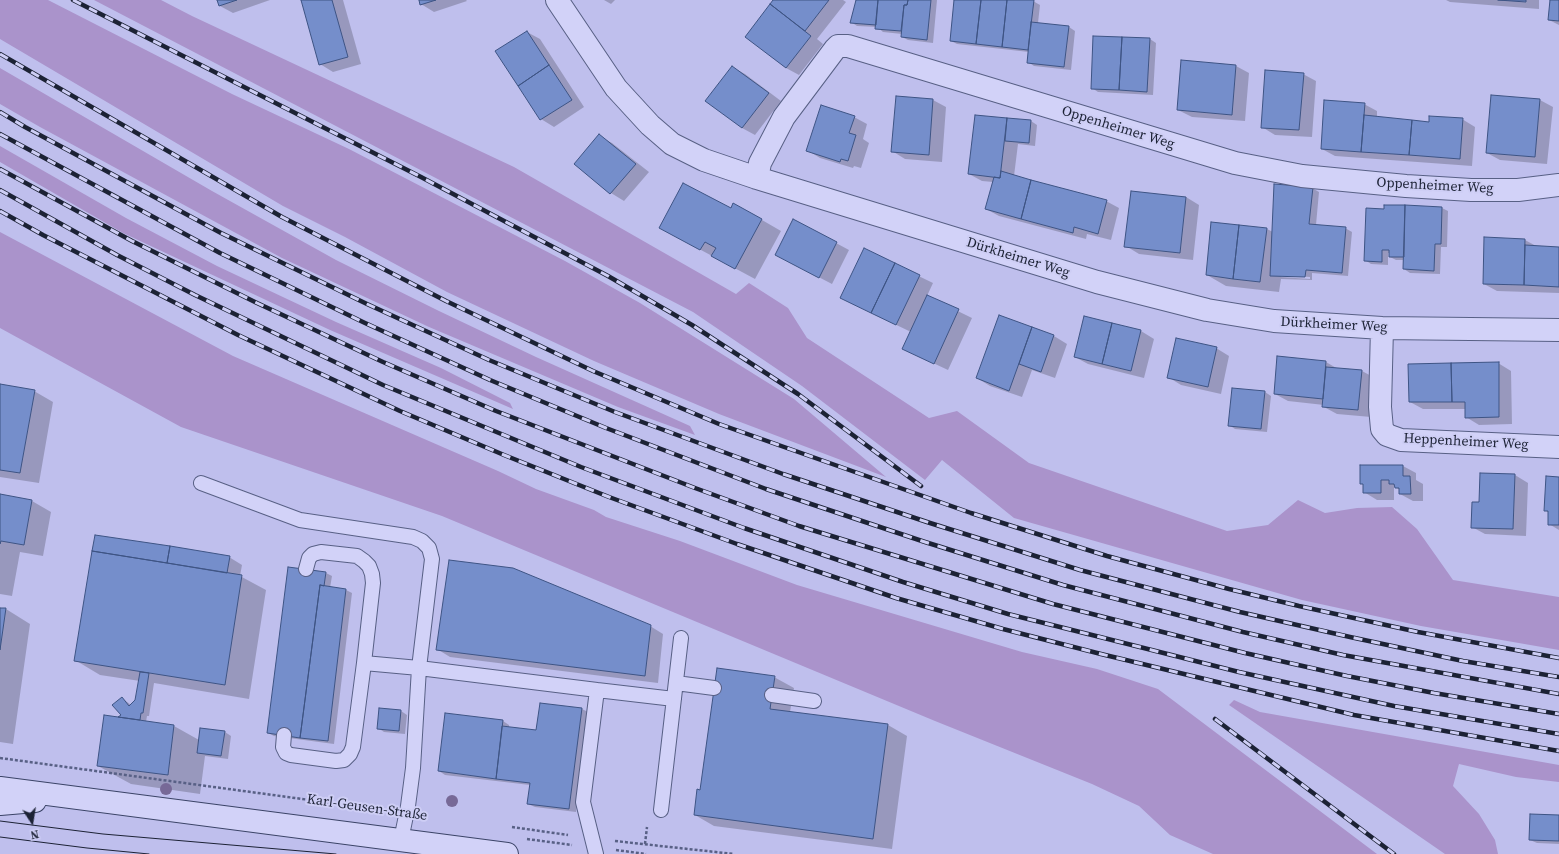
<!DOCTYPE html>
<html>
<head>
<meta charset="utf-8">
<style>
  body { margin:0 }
  #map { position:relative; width:1559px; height:854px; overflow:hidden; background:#bfbfed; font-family:"Source Serif 4",serif }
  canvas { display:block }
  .north { position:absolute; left:12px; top:802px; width:40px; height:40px; -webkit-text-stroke:3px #cecef5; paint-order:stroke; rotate:168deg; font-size:11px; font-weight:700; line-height:16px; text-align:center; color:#1c2235 }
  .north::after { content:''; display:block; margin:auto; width:14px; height:18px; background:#1c2235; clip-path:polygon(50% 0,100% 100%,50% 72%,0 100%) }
</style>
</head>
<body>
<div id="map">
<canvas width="1559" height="854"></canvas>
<div class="north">N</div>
</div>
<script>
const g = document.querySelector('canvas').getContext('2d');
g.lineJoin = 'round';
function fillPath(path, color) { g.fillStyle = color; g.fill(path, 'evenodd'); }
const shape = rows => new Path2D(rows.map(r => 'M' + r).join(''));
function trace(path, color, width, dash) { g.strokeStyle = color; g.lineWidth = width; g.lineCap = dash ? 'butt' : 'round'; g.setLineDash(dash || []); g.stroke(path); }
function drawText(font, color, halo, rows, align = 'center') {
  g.font = font + ' "Source Serif 4",serif'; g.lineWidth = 4; g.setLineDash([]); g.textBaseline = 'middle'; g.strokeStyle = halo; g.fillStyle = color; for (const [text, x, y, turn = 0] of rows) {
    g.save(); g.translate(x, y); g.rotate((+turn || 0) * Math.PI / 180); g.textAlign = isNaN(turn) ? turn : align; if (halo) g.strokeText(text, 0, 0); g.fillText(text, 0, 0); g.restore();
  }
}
fillPath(shape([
  [0,0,48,0,232,94,349,149,565,261,640,303,794,399,886,477,719,414,594,361,447,292,345,237,283,206,0,39],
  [94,0,161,0,192,16,514,167,736,294,749,283,788,308,807,338,929,418,957,411,1029,463,1227,531,1268,525,1298,500,1325,513,1357,508,1392,507,1417,529,1453,580,1559,597,1559,650,1421,626,1302,600,1014,518,942,460,925,480,802,386,693,312],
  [0,68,212,191,336,260,439,311,536,357,690,426,695,435,618,407,429,327,282,258,40,127,0,104],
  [0,146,126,218,217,266,336,322,441,368,510,403,513,409,330,330,123,233,0,162],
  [0,232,233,356,498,471,536,489,594,510,606,517,680,541,797,585,1022,652,1097,669,1158,689,1377,854,1213,854,1170,835,1139,806,1092,784,935,721,442,516,181,427,0,328],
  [1234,700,1260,712,1559,765,1559,782,1516,777,1459,764,1453,786,1479,814,1495,840,1498,854,1445,854,1229,705]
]), '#aa93cb');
fillPath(shape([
  [218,0,270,0,233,13,220,6],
  [302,0,343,0,361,64,333,72,320,64],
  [420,0,466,0,467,1,434,12,421,4],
  [604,0,615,0,611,4],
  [774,0,843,0,846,2,817,39,823,44,799,75,786,68,746,36],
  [857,0,937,0,933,43,908,40,902,37,902,34,883,32,877,27,857,26,851,22],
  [955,0,1025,0,1033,1,1040,5,1038,23,1069,27,1075,31,1071,70,1034,66,1028,62,1029,52,957,44,951,41],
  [1446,0,1539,0,1539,9,1450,2],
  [1551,0,1559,0,1559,25,1549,20],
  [527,32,540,39,584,107,554,127,541,119],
  [1150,39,1156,43,1153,95,1098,92,1092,88],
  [1236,66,1249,73,1245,121,1192,117,1178,110],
  [732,67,745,74,781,101,755,135,742,128,707,101],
  [1303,74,1316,81,1312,137,1275,135,1262,127],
  [897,97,933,100,946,107,942,162,905,159,892,151],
  [1540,100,1553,107,1547,164,1500,160,1487,153],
  [1364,104,1377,111,1377,118,1430,123,1462,119,1475,127,1472,166,1335,156,1322,149],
  [976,116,1031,121,1037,125,1035,146,1018,144,1014,176,1106,201,1119,208,1111,240,1087,234,1086,239,999,216,986,209,993,182,982,181,969,174],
  [854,117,867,124,863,139,869,143,861,168,854,166,853,168,820,158,807,150],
  [599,136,612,143,649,172,624,201,611,193,576,163],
  [1312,188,1319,192,1316,225,1345,228,1352,232,1348,276,1312,273,1312,280,1281,279,1279,292,1226,286,1207,275,1267,229,1273,232],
  [1281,275,1310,277,1310,279,1281,277],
  [1132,192,1186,197,1199,205,1193,260,1139,254,1126,246],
  [1442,208,1448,211,1447,247,1441,247,1440,274,1410,273,1404,269,1404,260,1396,260,1390,257,1390,253,1388,253,1388,265,1371,264,1365,260,1385,210],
  [731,210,762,220,781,231,755,279,660,228],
  [1485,238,1525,240,1538,247,1559,248,1559,293,1497,291,1484,284],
  [836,243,849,250,832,284,776,255],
  [865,250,933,283,927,296,972,318,948,370,903,349,911,332,855,305],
  [999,317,1054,336,1067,344,1055,378,1032,370,1022,397,990,386,977,378],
  [1141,331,1154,339,1144,378,1088,364,1075,357],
  [1216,348,1229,356,1221,394,1181,385,1168,377],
  [1278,358,1326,362,1338,369,1362,371,1375,378,1371,417,1337,414,1324,407,1324,405,1288,401,1275,394],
  [1498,363,1511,371,1512,424,1479,425,1466,417,1466,409,1423,409,1410,402],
  [0,385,34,391,53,402,39,483,0,477],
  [1265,392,1271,396,1267,432,1235,429,1229,425],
  [1403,466,1416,473,1416,480,1423,484,1423,501,1413,501,1400,494,1400,490,1394,486,1394,500,1377,500,1364,492,1364,485,1361,483],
  [1515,475,1528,483,1526,536,1485,534,1472,527,1480,503],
  [1559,478,1559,530,1549,524,1549,513,1545,510],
  [0,495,32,501,51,512,43,556,20,552,12,596,0,594],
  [229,557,242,565,240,576,266,590,249,699,154,683,149,716,147,716,146,722,174,726,199,740,225,732,231,736,228,759,205,756,200,794,131,784,98,766,123,719,119,717,122,715,122,698,131,705,136,701,140,681,100,675,75,660],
  [326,573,332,576,330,588,346,590,352,593,334,744,274,736,268,733],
  [0,609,6,609,30,624,13,744,0,742],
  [650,626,663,634,658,683,450,657,437,649],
  [774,677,794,688,790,712,888,725,907,736,892,849,714,826,695,815,701,791],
  [380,709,401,711,407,715,405,734,384,732,378,728],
  [582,709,588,712,576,812,535,807,528,804,530,785,445,775,439,771,503,721,509,725,509,728,537,731],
  [1559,816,1559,844,1537,843,1530,840]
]), '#0003');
const building = shape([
  [217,0,237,0,219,6,217,0],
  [301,0,332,0,348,57,319,65,301,0],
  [419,0,436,0,420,5,419,0],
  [773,0,829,0,805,31,770,4,773,0],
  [856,0,878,0,876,25,850,23,856,0],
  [878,0,908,0,907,5,904,5,901,31,875,29,878,0],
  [908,0,931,0,927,40,901,37,904,5,907,5,908,0],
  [954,0,981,0,976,44,950,41,954,0],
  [981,0,1007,0,1002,47,976,44,981,0],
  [1007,0,1034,0,1028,50,1002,47,1007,0],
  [1498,0,1526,0,1526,2,1498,0],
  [1550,0,1559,0,1559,21,1548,20,1550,0],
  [770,4,811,36,786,68,745,37,770,4],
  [1031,22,1069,26,1064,67,1027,63,1031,22],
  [527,31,549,65,518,86,495,51,527,31],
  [1093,36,1122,37,1119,90,1091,89,1093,36],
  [1122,37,1150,38,1147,92,1119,90,1122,37],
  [1181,60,1236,65,1232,115,1177,110,1181,60],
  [549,65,572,100,540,120,518,86,549,65],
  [732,66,769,93,742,128,705,101,732,66],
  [1265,70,1304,73,1299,130,1261,128,1265,70],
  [1491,95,1540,99,1535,157,1486,153,1491,95],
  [896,96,933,99,929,155,891,152,896,96],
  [1324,100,1365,103,1361,152,1321,149,1324,100],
  [821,105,855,116,849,133,856,135,848,161,841,159,840,162,806,151,821,105],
  [975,115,1007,118,1000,178,968,174,975,115],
  [1364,115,1412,120,1409,155,1361,152,1364,115],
  [1429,116,1463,118,1460,159,1409,155,1412,120,1429,122,1429,116],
  [1007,118,1031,120,1029,143,1005,141,1007,118],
  [599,134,636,164,610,194,574,164,599,134],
  [1001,171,1031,180,1021,219,985,209,994,177,1000,178,1001,171],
  [1031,180,1107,200,1098,234,1074,227,1073,233,1021,219,1031,180],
  [683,183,731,208,733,203,762,219,735,269,711,256,716,248,705,242,700,250,659,228,683,183],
  [1274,184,1313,187,1309,224,1346,227,1342,273,1306,270,1305,277,1270,276,1274,184],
  [1131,191,1186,197,1180,253,1124,247,1131,191],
  [1384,205,1405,205,1404,257,1389,257,1389,250,1382,250,1382,262,1364,261,1366,208,1384,209,1384,205],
  [1405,205,1442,207,1441,244,1435,244,1434,271,1403,269,1405,205],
  [793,219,837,242,819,278,775,255,793,219],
  [1211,222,1239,225,1233,279,1206,275,1211,222],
  [1239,225,1267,228,1260,282,1233,279,1239,225],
  [1484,237,1525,239,1524,285,1483,284,1484,237],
  [1525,245,1559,247,1559,287,1524,285,1525,245],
  [864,248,895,263,871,313,840,298,864,248],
  [895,263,920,275,896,325,871,313,895,263],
  [927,295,959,309,934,364,902,349,927,295],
  [999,315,1032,327,1009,391,976,378,999,315],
  [1084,316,1112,323,1102,364,1074,357,1084,316],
  [1112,323,1141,330,1131,371,1102,364,1112,323],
  [1032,327,1054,335,1041,372,1019,364,1032,327],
  [1176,338,1217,347,1208,387,1167,378,1176,338],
  [1277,356,1326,361,1323,399,1274,394,1277,356],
  [1499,362,1499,417,1465,418,1465,402,1452,402,1451,363,1499,362],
  [1451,363,1452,402,1409,402,1408,364,1451,363],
  [1326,367,1362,370,1358,410,1322,407,1326,367],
  [0,384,35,390,20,473,0,470,0,384],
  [1232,388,1265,391,1261,429,1228,426,1232,388],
  [1360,465,1403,465,1403,476,1410,476,1411,494,1399,494,1399,488,1395,488,1394,484,1389,484,1389,480,1381,480,1381,493,1363,493,1363,484,1360,484,1360,465],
  [1480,473,1515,474,1513,529,1471,528,1472,502,1479,502,1480,473],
  [1546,476,1559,477,1559,525,1548,525,1548,511,1544,511,1546,476],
  [0,494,32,500,24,545,1,541,0,544,0,494],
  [95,535,170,546,167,563,92,551,95,535],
  [170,546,230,556,227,573,167,563,170,546],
  [92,551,242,575,225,685,74,661,92,551],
  [449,560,513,568,651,625,645,676,436,650,449,560],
  [288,567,326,572,324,586,320,585,300,738,267,733,288,567],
  [320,585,346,589,328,741,300,738,320,585],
  [0,608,6,608,0,650,0,608],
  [717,668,775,676,770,709,888,724,873,839,694,815,697,789,700,790,717,668],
  [140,672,149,673,143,713,141,713,140,720,118,717,121,715,112,705,122,697,129,706,135,700,140,672],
  [540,703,582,708,569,809,527,804,530,783,496,779,502,726,536,730,540,703],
  [379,708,401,710,399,731,377,729,379,708],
  [445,713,503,720,496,779,438,771,445,713],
  [104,715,174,725,168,775,97,766,104,715],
  [200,728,225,731,221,756,197,753,200,728],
  [1530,814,1559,815,1559,841,1529,840,1530,814]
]);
fillPath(building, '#758ecb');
trace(building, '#3e5484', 1);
const lane = shape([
  [201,483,300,520,413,537,422,541,429,548,432,559,419,668,364,663,353,747,350,754,344,760,336,761,291,755,286,753,283,747,284,735],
  [306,569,309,558,313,554,321,552,357,556,364,561,369,566,372,574,373,583,364,663],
  [676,683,714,688],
  [597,690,674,699],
  [772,695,814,701],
  [661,810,681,638],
  [401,840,408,806,413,768,419,668,597,690,583,802,596,854]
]);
const street = shape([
  [557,0,616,88,650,125,672,144,704,160,757,178,1097,282,1207,310,1274,321,1382,328,1559,330],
  [757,178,760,163,784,117,835,49,838,46,848,46,1235,163,1302,176,1406,186,1471,190,1518,190,1559,185],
  [1382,328,1380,407,1382,429,1387,435,1401,440,1559,447]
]);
const secondary = shape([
  [0,788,507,854],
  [0,804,35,801]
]);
trace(lane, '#586085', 16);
trace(street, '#586085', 24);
trace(secondary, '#3b4467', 24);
trace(shape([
  [0,758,354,806],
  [512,827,568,835],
  [527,839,572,845],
  [615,841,734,854],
  [645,844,647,827],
  [616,850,646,854]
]), '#586085', 2.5, [3, 2]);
trace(lane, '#d2d2f8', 14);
trace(street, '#d2d2f8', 22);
trace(secondary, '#d2d2f8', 22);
trace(shape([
  [0,821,103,834,336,854],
  [0,837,87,848,149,854]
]), '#1c2235', 1);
const rail = shape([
  [73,0,421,177,608,276,692,325,798,394,921,486],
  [0,54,282,217,446,301,593,371,719,424,971,513,1107,556,1229,589,1299,606,1418,632,1559,658],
  [0,112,25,127,221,233,367,304,489,360,615,412,783,474,930,523,1080,570,1240,612,1350,637,1463,661,1559,677],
  [0,134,220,253,365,323,490,380,606,428,766,489,925,542,1063,585,1243,632,1343,655,1559,694],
  [0,169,132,241,257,303,383,362,496,411,695,488,799,526,1053,604,1245,653,1347,676,1434,693,1559,714],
  [0,190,117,255,195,295,383,385,581,467,744,528,903,582,1008,614,1104,638,1239,672,1394,706,1559,734],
  [0,211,43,235,238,335,400,411,504,455,609,497,737,544,896,598,1003,629,1101,654,1354,715,1559,751],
  [1215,719,1394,854]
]);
trace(rail, '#1c2235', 4.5);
trace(rail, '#cecef5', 3, [9]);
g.fillStyle = '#776997';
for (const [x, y] of [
  [166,789],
  [452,801]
]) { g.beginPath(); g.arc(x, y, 6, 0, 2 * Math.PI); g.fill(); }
drawText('14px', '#1c2235', '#cecef5', [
  ["Oppenheimer Weg",1118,128,17],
  ["Oppenheimer Weg",1435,186,3],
  ["Dürkheimer Weg",1018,258,17],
  ["Dürkheimer Weg",1334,325,3],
  ["Heppenheimer Weg",1466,442,3],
  ["Karl-Geusen-Straße",367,808,8]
]);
</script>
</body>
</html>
